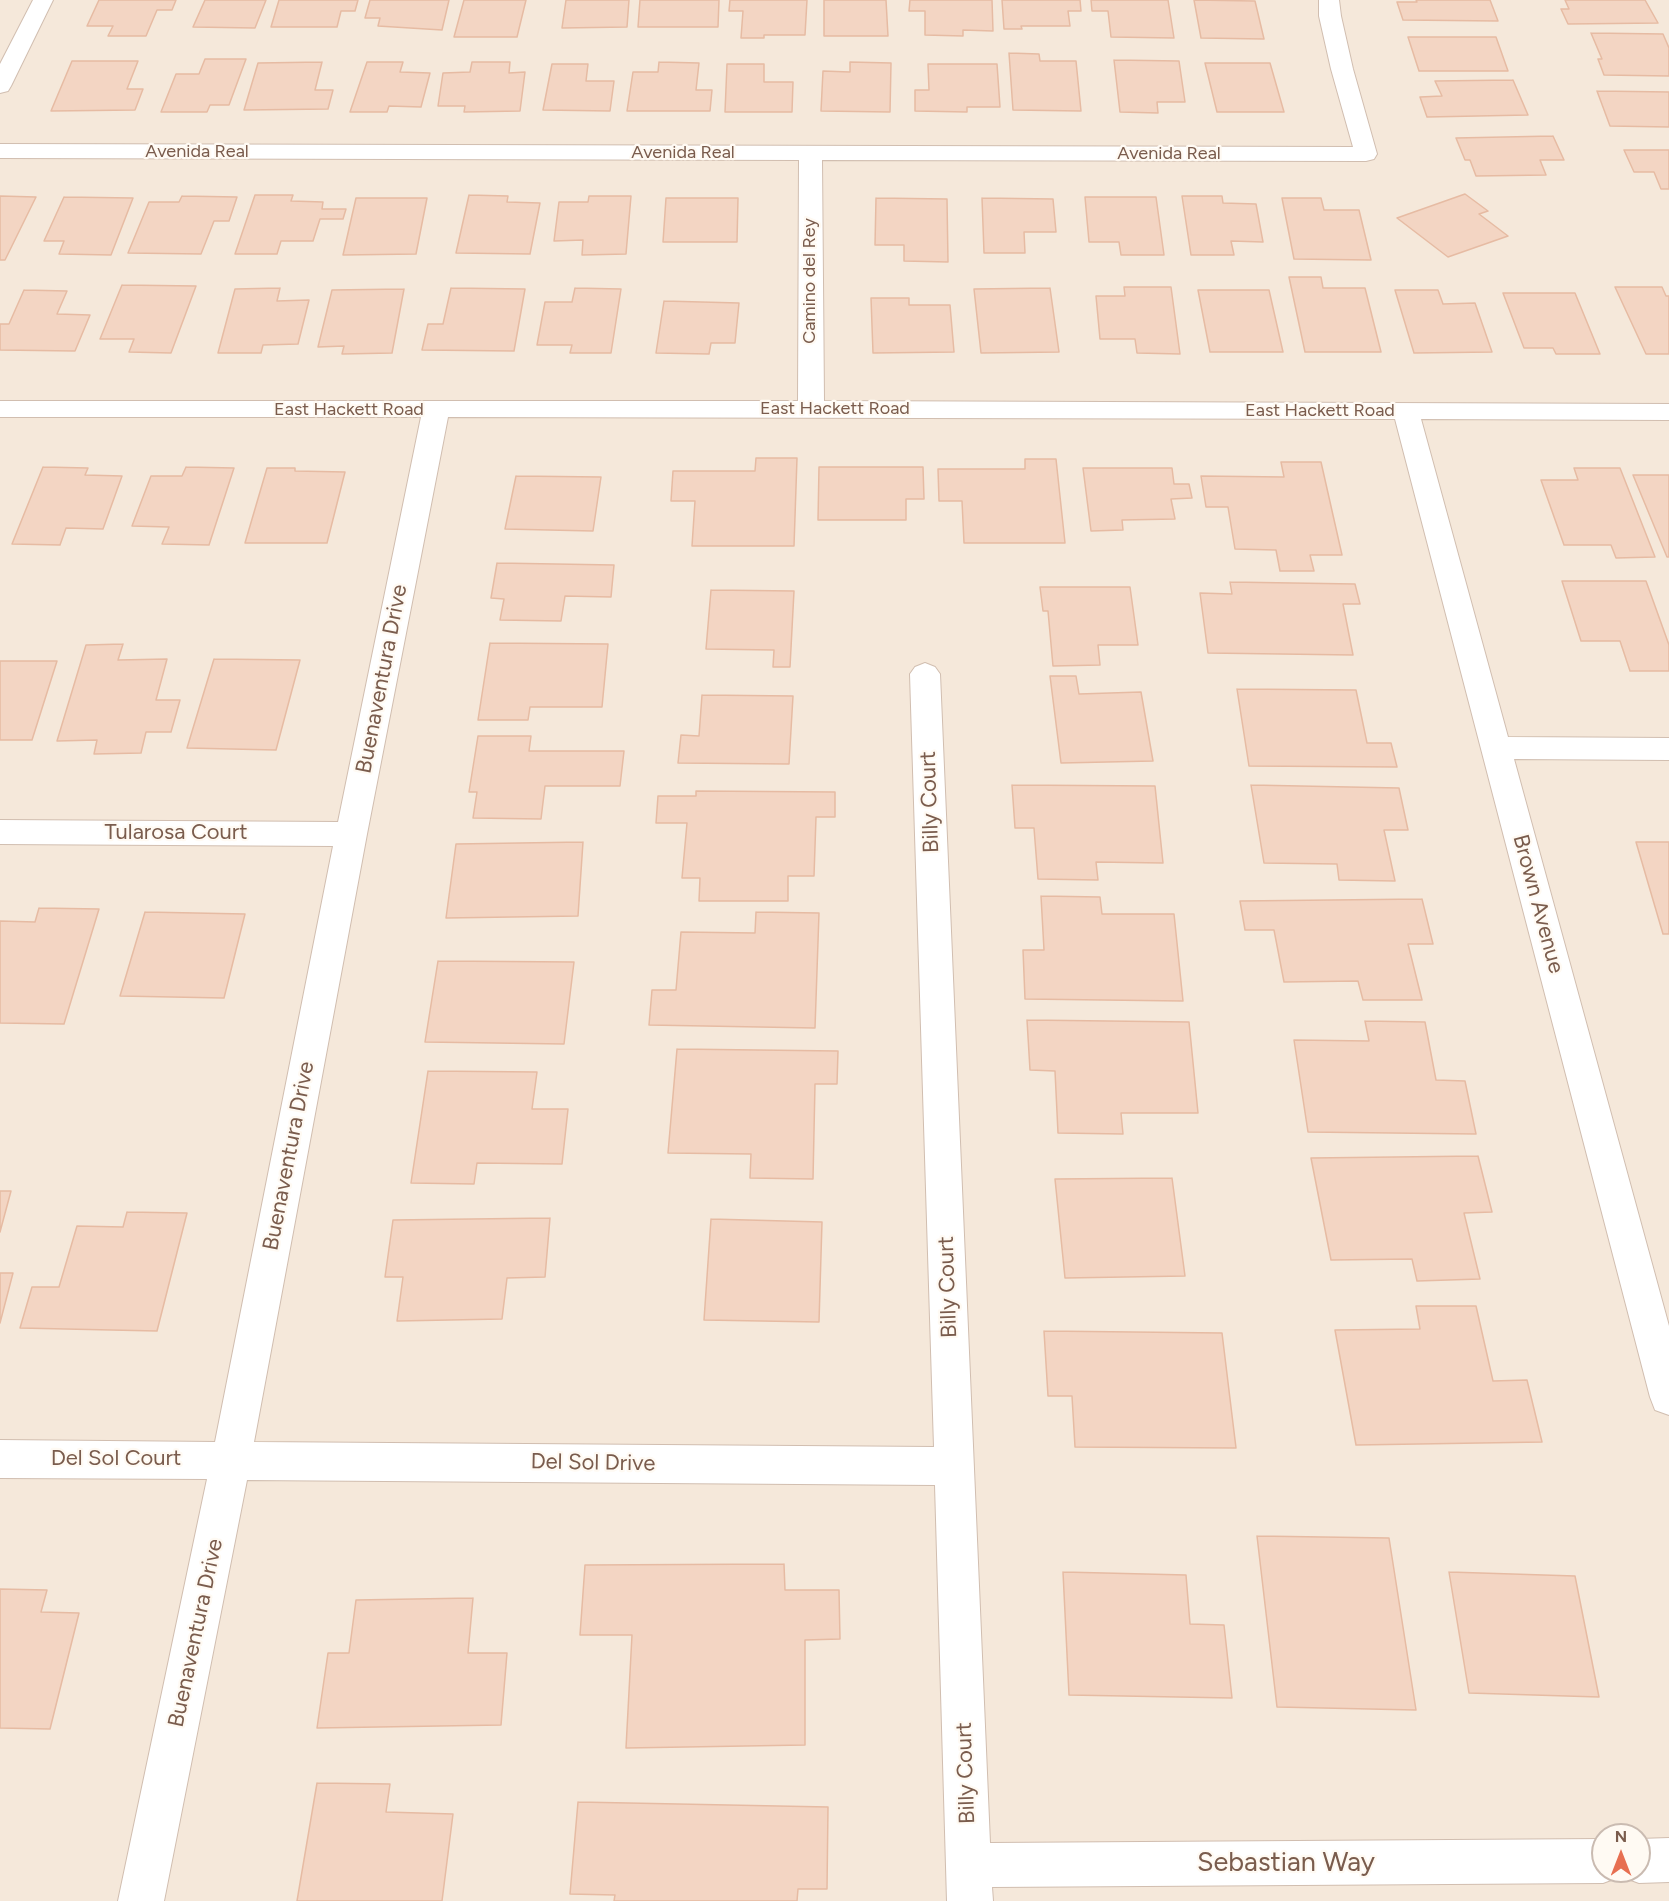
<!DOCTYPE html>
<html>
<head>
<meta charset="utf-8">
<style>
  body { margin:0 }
  #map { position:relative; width:1669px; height:1901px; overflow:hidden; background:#fdf6ec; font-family:Figtree,sans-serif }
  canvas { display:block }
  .north { position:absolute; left:1591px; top:1823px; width:60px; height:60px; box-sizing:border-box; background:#fffaf3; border:2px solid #cabbb1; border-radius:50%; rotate:0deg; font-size:16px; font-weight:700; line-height:24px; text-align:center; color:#7a5c4d }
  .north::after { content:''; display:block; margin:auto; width:21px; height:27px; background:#e76f51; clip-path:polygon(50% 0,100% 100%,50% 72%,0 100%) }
</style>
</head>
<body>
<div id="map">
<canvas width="1669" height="1901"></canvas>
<div class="north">N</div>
</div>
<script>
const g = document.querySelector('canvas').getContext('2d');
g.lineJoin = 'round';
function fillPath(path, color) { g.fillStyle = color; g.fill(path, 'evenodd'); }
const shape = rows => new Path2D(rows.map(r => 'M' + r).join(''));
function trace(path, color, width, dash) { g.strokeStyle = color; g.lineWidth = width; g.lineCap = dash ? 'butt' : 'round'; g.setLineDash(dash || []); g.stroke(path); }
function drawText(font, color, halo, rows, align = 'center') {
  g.font = font + ' Figtree,sans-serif'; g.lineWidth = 4.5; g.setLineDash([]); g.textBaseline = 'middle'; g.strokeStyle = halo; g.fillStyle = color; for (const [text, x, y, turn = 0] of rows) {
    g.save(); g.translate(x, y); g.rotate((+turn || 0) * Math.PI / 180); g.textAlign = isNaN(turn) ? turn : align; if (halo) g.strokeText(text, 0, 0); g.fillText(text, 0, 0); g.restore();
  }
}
fillPath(shape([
  [0,0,1669,0,1669,1901,0,1901],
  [1603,1835,1639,1835,1639,1871,1603,1871]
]), '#f5e8da');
const building = shape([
  [99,0,176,0,172,10,157,10,146,36,108,36,113,26,87,26,99,0],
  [205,0,266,0,255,28,193,27,205,0],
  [279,0,358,0,355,11,341,11,337,27,271,27,279,0],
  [370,0,449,0,442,30,378,26,380,18,365,18,370,0],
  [464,0,526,0,517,37,454,37,464,0],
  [566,0,629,0,627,27,562,28,566,0],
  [640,0,719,0,718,27,638,27,640,0],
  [730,0,807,0,805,35,764,35,764,38,741,38,743,11,729,11,730,0],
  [824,0,886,0,888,36,824,36,824,0],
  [910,0,992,0,993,31,963,30,963,36,925,35,925,11,909,11,910,0],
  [1002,0,1080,0,1081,11,1068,11,1070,26,1021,26,1022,29,1004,29,1002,0],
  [1091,0,1168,0,1174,38,1111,37,1108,11,1092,11,1091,0],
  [1194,0,1255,1,1264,39,1201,38,1194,0],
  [1416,0,1490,0,1498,21,1403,20,1397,2,1417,2,1416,0],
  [1565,0,1645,0,1658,23,1568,24,1561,9,1569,9,1565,0],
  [1591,33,1663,34,1669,48,1669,76,1604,75,1598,59,1602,59,1591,33],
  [1408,37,1496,37,1508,71,1419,71,1408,37],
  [1009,53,1039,54,1040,61,1076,61,1081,111,1013,110,1009,53],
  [205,59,246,59,229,105,210,105,207,112,161,112,176,74,199,74,205,59],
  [1114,60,1179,61,1185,102,1157,102,1158,113,1120,112,1114,60],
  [72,61,138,61,127,89,143,89,135,110,51,111,72,61],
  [322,62,315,90,333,90,328,109,244,110,258,63,322,62],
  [367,62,403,62,400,72,430,73,421,107,389,106,387,112,350,112,367,62],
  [472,62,510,62,509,73,525,72,520,111,464,112,465,106,438,106,443,73,470,72,472,62],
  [659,62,699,63,696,90,712,90,710,111,627,111,633,72,658,72,659,62],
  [850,62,891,63,890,112,821,111,823,71,850,72,850,62],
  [1205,63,1270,63,1284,112,1217,112,1205,63],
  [552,64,588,64,586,81,614,81,610,111,543,110,552,64],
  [727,64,764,64,764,82,793,82,792,112,725,112,727,64],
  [928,64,997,64,1000,107,967,107,967,112,915,111,915,90,929,90,928,64],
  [1513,80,1528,115,1427,117,1420,97,1442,96,1435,81,1513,80],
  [1597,91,1669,92,1669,127,1610,126,1597,91],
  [1553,136,1564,160,1540,160,1546,175,1476,176,1470,160,1465,160,1456,138,1553,136],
  [1624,150,1669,150,1669,189,1661,189,1654,172,1634,172,1624,150],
  [1465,194,1488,211,1479,214,1508,236,1448,257,1397,218,1465,194],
  [255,195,293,195,291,201,323,202,322,209,346,209,343,219,320,219,313,241,281,241,277,254,235,254,255,195],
  [469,195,508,196,507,202,540,203,530,254,456,253,469,195],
  [0,196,36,197,5,260,0,260,0,196],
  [182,196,237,197,229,221,214,221,201,254,128,253,149,202,179,202,182,196],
  [589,196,631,196,626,254,582,255,583,240,554,241,559,202,588,202,589,196],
  [1182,196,1222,196,1223,203,1256,204,1263,242,1231,241,1234,255,1191,255,1182,196],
  [64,197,133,198,111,255,59,254,64,241,44,241,64,197],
  [1085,197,1156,197,1164,255,1121,255,1119,242,1089,242,1085,197],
  [356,198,427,198,416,254,343,255,356,198],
  [666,198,738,198,737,242,663,242,666,198],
  [876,198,947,199,948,262,904,261,904,245,875,245,876,198],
  [982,198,1053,199,1056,232,1024,232,1025,253,984,253,982,198],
  [1282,198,1321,198,1324,210,1359,210,1371,260,1294,259,1282,198],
  [1289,277,1321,277,1323,288,1365,288,1381,352,1305,352,1289,277],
  [122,285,196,286,171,353,129,352,134,339,100,339,122,285],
  [1124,287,1171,287,1180,354,1137,353,1135,339,1100,339,1096,296,1125,296,1124,287],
  [1615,287,1662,287,1666,296,1669,296,1669,354,1646,354,1615,287],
  [280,288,277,301,309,300,298,344,263,345,261,353,218,353,235,289,280,288],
  [451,288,525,289,514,351,422,350,428,324,443,324,451,288],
  [575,288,621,289,611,353,570,353,572,345,537,345,545,302,572,302,575,288],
  [1050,288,1059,352,981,353,974,289,1050,288],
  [404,289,392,353,342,354,344,346,318,347,332,290,404,289],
  [24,290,67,291,57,314,90,315,75,351,0,350,0,324,9,324,24,290],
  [1198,290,1269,290,1283,352,1210,352,1198,290],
  [1395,290,1438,290,1443,304,1475,303,1492,352,1414,353,1395,290],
  [1503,293,1575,293,1600,354,1556,354,1553,348,1524,348,1503,293],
  [871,298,909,298,909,305,950,305,954,352,873,353,871,298],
  [664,301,739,303,735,343,711,343,709,354,656,353,664,301],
  [756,458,797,458,794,546,692,546,695,501,671,501,673,471,755,471,756,458],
  [1025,459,1056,459,1065,543,964,543,962,501,939,501,938,469,1025,469,1025,459],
  [1281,462,1321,462,1342,555,1310,555,1314,571,1280,571,1276,550,1235,549,1228,507,1206,507,1201,476,1284,477,1281,462],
  [43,467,88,468,85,475,122,476,103,529,66,528,60,545,12,544,43,467],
  [186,467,234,468,209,545,162,544,169,527,132,526,151,476,182,476,186,467],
  [819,467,923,467,924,499,906,499,906,520,818,520,819,467],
  [267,468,295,468,295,471,345,472,327,543,245,543,267,468],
  [1083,468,1172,468,1174,484,1189,484,1192,498,1171,499,1175,519,1122,520,1123,530,1091,531,1083,468],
  [1574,468,1620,468,1655,557,1616,558,1611,545,1564,545,1541,480,1578,480,1574,468],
  [1633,475,1669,475,1669,557,1667,557,1633,475],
  [516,476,601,477,593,531,505,529,516,476],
  [497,563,614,565,611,597,565,596,561,621,500,620,504,599,491,598,497,563],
  [1562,581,1646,581,1669,645,1669,671,1630,671,1620,641,1581,641,1562,581],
  [1230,582,1355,584,1360,604,1343,604,1353,655,1208,653,1200,593,1232,594,1230,582],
  [1040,587,1130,587,1138,645,1098,645,1100,665,1053,666,1048,611,1043,611,1040,587],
  [711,590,794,591,790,667,773,667,774,650,706,649,711,590],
  [490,643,608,644,602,707,530,707,528,720,478,720,490,643],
  [123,644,118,660,167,659,156,700,180,700,171,732,146,732,141,753,94,754,97,740,57,741,86,645,123,644],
  [214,659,300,660,276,750,187,748,214,659],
  [0,661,57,661,32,740,0,740,0,661],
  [1050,676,1076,676,1079,694,1141,692,1153,761,1061,763,1050,676],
  [1237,689,1356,690,1367,743,1391,743,1397,767,1249,766,1237,689],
  [702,695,793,696,789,764,678,763,681,735,699,736,702,695],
  [478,736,531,736,529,751,624,751,620,786,545,786,541,819,473,818,477,792,469,792,478,736],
  [1012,785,1155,786,1163,863,1096,862,1098,880,1038,879,1034,828,1015,828,1012,785],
  [1251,785,1399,788,1408,830,1384,830,1395,881,1339,880,1337,864,1264,863,1251,785],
  [696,791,835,792,835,817,816,817,814,876,788,876,788,901,699,901,700,878,682,878,687,823,656,823,658,796,696,796,696,791],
  [583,842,578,916,446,918,456,844,583,842],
  [1636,842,1669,842,1669,934,1663,934,1636,842],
  [1041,896,1100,897,1102,914,1174,914,1183,1001,1025,999,1023,950,1044,950,1041,896],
  [1422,899,1433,944,1408,944,1422,1000,1363,1000,1358,981,1284,982,1274,930,1245,930,1240,901,1422,899],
  [39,908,99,909,64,1024,0,1023,0,921,35,922,39,908],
  [145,912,245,914,224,998,120,996,145,912],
  [756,912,819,913,815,1028,649,1025,652,990,676,990,681,932,755,933,756,912],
  [438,961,574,962,564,1044,425,1042,438,961],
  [1027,1020,1189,1022,1198,1113,1121,1113,1123,1134,1058,1133,1055,1071,1030,1070,1027,1020],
  [1365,1021,1425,1022,1436,1080,1465,1081,1476,1134,1308,1132,1294,1040,1369,1041,1365,1021],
  [677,1049,838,1051,837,1084,815,1084,813,1179,750,1178,751,1154,668,1153,677,1049],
  [428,1071,537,1072,532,1109,568,1109,562,1164,477,1163,474,1184,411,1183,428,1071],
  [1478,1156,1492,1212,1464,1213,1480,1279,1417,1281,1412,1259,1331,1260,1311,1158,1478,1156],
  [1172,1178,1185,1276,1065,1278,1055,1179,1172,1178],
  [0,1191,11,1191,0,1232,0,1191],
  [127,1212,187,1213,157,1331,20,1328,32,1287,59,1287,77,1226,123,1227,127,1212],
  [550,1218,545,1277,507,1278,502,1319,397,1321,403,1277,385,1277,393,1220,550,1218],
  [711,1219,822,1222,819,1322,704,1320,711,1219],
  [0,1273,13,1273,0,1323,0,1273],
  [1416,1306,1476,1306,1493,1381,1527,1380,1542,1442,1356,1445,1335,1330,1420,1329,1416,1306],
  [1044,1331,1222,1333,1236,1448,1075,1447,1072,1396,1048,1396,1044,1331],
  [1257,1536,1389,1538,1416,1710,1277,1707,1257,1536],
  [784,1564,785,1590,839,1590,840,1639,805,1640,805,1745,626,1748,632,1635,580,1635,585,1565,784,1564],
  [1063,1572,1186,1575,1190,1624,1224,1625,1232,1698,1069,1695,1063,1572],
  [1449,1572,1575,1576,1599,1697,1469,1693,1449,1572],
  [0,1589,47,1590,41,1612,79,1613,50,1729,0,1728,0,1589],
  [473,1598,468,1653,507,1653,501,1725,317,1728,328,1653,349,1653,356,1600,473,1598],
  [317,1783,390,1784,386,1812,453,1814,442,1901,297,1901,317,1783],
  [578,1802,828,1807,827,1889,798,1889,797,1901,614,1901,615,1895,570,1894,578,1802]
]);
fillPath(building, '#f3d5c3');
trace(building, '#e6bba3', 1.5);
const minor = shape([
  [33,0,53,0,11,86,8,91,0,93,0,64,33,0],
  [1319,0,1339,0,1341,16,1353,69,1377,154,1374,159,1366,161,822,160,824,401,1669,404,1669,420,1421,419,1508,737,1669,738,1669,760,1514,759,1669,1326,1669,1415,1655,1410,1650,1397,1395,419,448,417,367,834,254,1442,934,1447,910,674,915,667,925,663,935,667,940,674,990,1843,1603,1839,1603,1871,1639,1871,1639,1839,1669,1838,1669,1882,1639,1883,1623,1877,1621,1871,1619,1877,1603,1883,992,1887,993,1901,947,1901,935,1485,247,1480,164,1901,118,1901,207,1479,0,1478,0,1440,215,1442,333,846,0,844,0,820,338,822,421,417,0,417,0,401,798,401,799,160,0,158,0,144,1353,147,1331,69,1319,16,1319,0]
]);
trace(minor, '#d1beb0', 2);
fillPath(minor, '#fff');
drawText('18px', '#7a5c4d', '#fffaf3', [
  ["Avenida Real",197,152],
  ["Avenida Real",683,153],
  ["Avenida Real",1169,154],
  ["Camino del Rey",810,281,-90],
  ["East Hackett Road",835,409],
  ["East Hackett Road",349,410],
  ["East Hackett Road",1320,411]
]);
drawText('22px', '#7a5c4d', '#fffaf3', [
  ["Buenaventura Drive",382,679,-79],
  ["Billy Court",930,802,-92],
  ["Tularosa Court",176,833],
  ["Brown Avenue",1538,904,75],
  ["Buenaventura Drive",289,1156,-79],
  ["Billy Court",948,1287,-92],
  ["Del Sol Court",116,1459],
  ["Del Sol Drive",593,1463,1],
  ["Buenaventura Drive",196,1633,-78],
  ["Billy Court",966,1773,-92]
]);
drawText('27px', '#7a5c4d', '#fffaf3', [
  ["Sebastian Way",1286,1863]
]);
</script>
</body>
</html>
